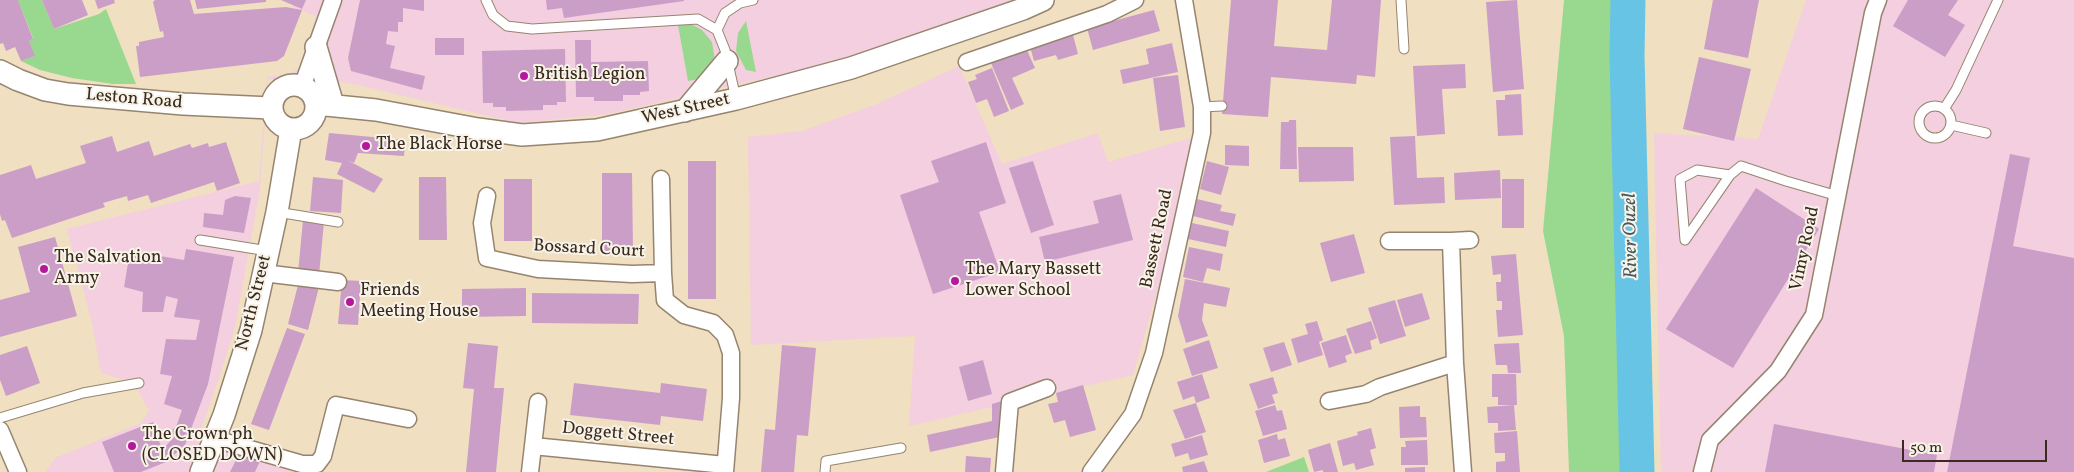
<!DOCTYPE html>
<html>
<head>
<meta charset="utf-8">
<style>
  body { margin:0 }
  #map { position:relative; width:2074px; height:472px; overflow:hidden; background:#f0dfc0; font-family:Vollkorn,serif }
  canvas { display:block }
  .scale { position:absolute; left:1902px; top:440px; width:145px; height:22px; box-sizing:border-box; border:2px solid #3b2a1e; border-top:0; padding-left:6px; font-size:15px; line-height:18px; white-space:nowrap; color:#3b2a1e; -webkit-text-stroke:4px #f7f3e8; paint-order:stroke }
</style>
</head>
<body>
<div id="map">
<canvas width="2074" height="472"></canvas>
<div class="scale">50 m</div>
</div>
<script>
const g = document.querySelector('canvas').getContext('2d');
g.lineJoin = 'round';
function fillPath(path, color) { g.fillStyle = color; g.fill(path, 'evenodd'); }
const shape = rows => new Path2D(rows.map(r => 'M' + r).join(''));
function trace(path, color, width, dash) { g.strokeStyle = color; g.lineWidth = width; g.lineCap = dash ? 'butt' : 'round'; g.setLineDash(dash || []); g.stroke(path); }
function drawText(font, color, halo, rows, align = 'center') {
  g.font = font + ' Vollkorn,serif'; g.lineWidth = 4; g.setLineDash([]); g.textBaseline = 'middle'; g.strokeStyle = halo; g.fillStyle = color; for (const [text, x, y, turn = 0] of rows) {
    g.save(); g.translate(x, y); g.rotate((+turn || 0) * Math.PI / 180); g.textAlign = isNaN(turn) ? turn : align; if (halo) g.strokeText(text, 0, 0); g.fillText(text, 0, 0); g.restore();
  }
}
fillPath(shape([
  [294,0,1032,0,933,36,827,64,609,114,518,123,358,85,337,81,268,79,260,189,235,327,217,384,196,442,215,442,293,472,45,472,55,458,141,423,149,411,134,383,101,373,92,323,67,229,259,181,267,77,288,75,298,69,307,49,316,16,291,7],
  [1806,0,2074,0,2074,472,1661,472,1654,133,1758,139],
  [959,66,1002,164,1098,133,1108,162,1195,137,1176,226,1133,375,909,426,915,336,751,345,748,137,802,131,877,104]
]), '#f3cfdf');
fillPath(shape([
  [18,0,42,0,54,29,99,14,106,9,136,84,113,84,72,78,40,70,21,61,34,56,29,41,33,38],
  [1564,0,1625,0,1624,55,1634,472,1569,472,1564,336,1543,231],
  [746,21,756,72,746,70,736,51,738,33],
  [678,25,693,25,702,30,712,42,715,60,698,79,688,81],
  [1304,457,1309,472,1266,472]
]), '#99d98f');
trace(shape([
  [1628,0,1627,55,1637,472]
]), '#67c4e5', 35);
fillPath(shape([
  [0,0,18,0,33,39,29,41,35,56,21,61,15,47,6,51,3,43,0,44],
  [42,0,82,0,88,15,54,29],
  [95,0,114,0,115,3,98,9],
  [155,0,190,0,194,14,286,7,302,10,284,56,277,61,140,77,136,46,139,46,139,42,164,37,163,31,160,32,153,2],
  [195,0,266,0,266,2,197,9],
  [281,0,306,0,302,9],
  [360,0,424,0,424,11,403,8,403,22,398,22,398,32,388,31,386,44,395,46,390,68,425,76,422,90,351,71,348,58],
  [546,0,684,0,684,1,564,18,562,8,547,10],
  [1231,0,1278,0,1274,46,1327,50,1332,0,1381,0,1375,77,1357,75,1356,84,1271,77,1268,117,1222,114],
  [1517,0,1524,89,1493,92,1486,2],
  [1713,0,1759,0,1748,58,1704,49],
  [1908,0,1958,0,1948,15,1965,25,1945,57,1893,26],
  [1154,10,1160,31,1093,50,1087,28],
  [1072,31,1078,54,1058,60,1056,55,1034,61,1029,43],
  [435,38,464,38,464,55,435,55],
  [575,40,591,40,591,62,648,61,649,91,640,92,640,95,623,95,623,101,594,101,594,97,576,97],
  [1172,43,1178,72,1123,84,1120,70,1149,64,1146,49],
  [1026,48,1035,68,1012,78,1024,104,1011,110,991,63],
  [565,49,566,102,557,102,557,105,543,105,543,110,506,111,506,107,493,107,493,103,483,103,482,51],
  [1699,57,1751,69,1734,141,1683,129],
  [1465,64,1466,88,1442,89,1445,134,1417,136,1413,66],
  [992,68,1009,111,994,117,987,99,976,103,968,82,977,79,975,75],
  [1178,75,1185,127,1160,131,1153,78],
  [1521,94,1523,135,1498,136,1496,100,1505,100,1505,95],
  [1289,120,1296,120,1297,169,1280,169,1281,122,1289,122],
  [329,133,405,140,404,156,358,153,354,163,347,160,383,179,374,193,337,174,342,163,325,160],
  [112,136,117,152,149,141,154,156,190,144,192,148,208,143,209,147,226,142,240,183,217,191,214,182,151,203,148,195,128,201,127,196,103,203,105,207,12,238,5,220,2,221,0,214,0,175,31,165,36,179,86,163,80,146],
  [1415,136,1417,178,1444,177,1445,203,1394,205,1390,137],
  [986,142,1006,203,979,212,1000,272,933,294,900,195,939,182,931,161],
  [1225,145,1249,146,1249,166,1225,165],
  [1298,147,1353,147,1354,181,1299,182],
  [2010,154,2030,158,2013,246,2074,258,2074,472,1947,472],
  [688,161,716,161,716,299,688,299],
  [1033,161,1054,225,1031,233,1009,168],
  [1207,161,1229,167,1221,195,1200,189],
  [1500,170,1501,198,1455,200,1454,173],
  [602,173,632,173,633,251,602,251],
  [313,177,343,180,341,213,310,211],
  [419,177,446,177,447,240,419,240],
  [504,179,532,179,532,241,504,241],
  [1502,179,1524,179,1524,228,1502,228],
  [1756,188,1819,229,1733,368,1666,329],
  [1121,194,1133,240,1045,262,1039,237,1099,223,1093,201],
  [235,196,251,198,244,233,203,227,204,213,223,215,225,200],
  [1197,199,1222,205,1220,211,1236,214,1233,226,1193,216],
  [303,220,324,222,319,275,298,273],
  [1192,223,1229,231,1226,247,1188,239],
  [1354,234,1365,273,1331,282,1320,243],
  [55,237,77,316,0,337,0,300,30,292,18,247],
  [1189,247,1223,254,1220,271,1207,268,1203,282,1183,277],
  [186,249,234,257,208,384,185,445,166,462,141,472,114,472,102,442,153,422,162,450,176,435,172,434,173,429,176,427,182,410,164,404,172,376,160,374,166,339,196,340,200,320,174,317,178,299,166,296,163,312,142,312,143,292,124,287,130,251,184,260],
  [1516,254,1523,335,1498,337,1496,310,1502,310,1502,301,1497,301,1496,282,1501,282,1501,274,1493,275,1491,256],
  [1185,279,1230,288,1226,307,1204,303,1202,320,1208,336,1186,343,1178,316],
  [342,280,361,281,358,325,338,324],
  [299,281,319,287,308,330,288,324],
  [526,288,526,316,462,317,462,289],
  [532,293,639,294,638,324,532,323],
  [1422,293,1430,319,1405,327,1397,300],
  [1395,300,1406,336,1380,344,1368,308],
  [1317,321,1323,340,1319,342,1323,355,1298,363,1291,339,1308,334,1305,324],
  [1371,321,1377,338,1370,341,1372,349,1355,354,1346,329],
  [287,328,305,334,269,430,251,424],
  [1346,335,1352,353,1345,356,1347,362,1329,368,1321,343],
  [1209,340,1218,368,1192,376,1183,349],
  [1284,342,1292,365,1271,372,1263,348],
  [468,343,498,346,494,388,504,388,496,472,466,472,474,389,463,388],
  [1519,343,1521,373,1508,373,1507,365,1496,365,1494,344],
  [782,345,816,348,808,436,797,435,794,472,761,472,765,429,775,430],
  [27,346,40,383,6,396,0,380,0,355],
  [983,360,992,394,968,401,959,367],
  [1202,374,1210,398,1196,403,1194,396,1183,400,1177,382],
  [1492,374,1516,374,1517,405,1498,405,1498,397,1492,397],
  [1273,377,1278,393,1272,395,1275,403,1258,409,1249,384],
  [574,383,660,393,661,383,707,389,703,421,661,416,660,425,570,415],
  [1083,385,1096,430,1070,437,1065,420,1054,423,1048,404,1058,402,1056,393],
  [1005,400,1004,436,930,452,927,435,992,421,992,404],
  [1196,403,1206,432,1185,439,1173,410],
  [1275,405,1277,411,1282,410,1287,429,1263,436,1255,411],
  [1514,405,1516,430,1498,431,1498,423,1488,423,1487,407],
  [1420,406,1420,417,1426,417,1427,437,1400,438,1399,407],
  [1774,424,1937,455,1934,472,1765,472],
  [1371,428,1376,448,1370,450,1374,465,1356,470,1354,463,1343,466,1337,441,1358,435,1357,432],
  [1517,431,1520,472,1496,472,1496,462,1505,461,1505,453,1495,453,1494,433],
  [1277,434,1278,440,1285,438,1290,456,1264,463,1258,440],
  [1202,435,1208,455,1190,460,1188,453,1175,457,1171,444],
  [1427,440,1428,465,1401,465,1401,447,1406,447,1405,441],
  [1330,443,1338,472,1323,472,1323,470,1314,472,1308,450],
  [240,452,260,461,255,472,230,472],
  [966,456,991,458,990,472,965,472],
  [1204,461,1208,472,1183,472,1182,467],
  [1425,467,1425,472,1405,472,1405,468]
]), '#cb9ec8');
const service = shape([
  [486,0,493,15,507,26,532,29,698,19,717,30,725,50,736,99],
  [1401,0,1404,49],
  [717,30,725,13,740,3,753,0],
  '1919 122a16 16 0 1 1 32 0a16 16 0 1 1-32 0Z',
  [1202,107,1222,106],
  [1944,109,1956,90,1998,0],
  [1951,125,1986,133],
  [277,212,338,222],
  [200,240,268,251],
  [1685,240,1730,175,1741,166,1786,181,1838,196],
  [1685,240,1680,179,1697,170,1730,175],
  [0,418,83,393,139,383],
  [825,472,826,461,901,448]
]);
const minor = shape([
  [967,62,1107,14,1135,0],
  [302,87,333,0],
  [661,179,663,273],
  [487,196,482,223,487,258,538,269,632,274,663,273,665,300,684,315,713,323,725,335,731,353,731,398,725,472],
  [1389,241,1451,241,1455,363,1463,472],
  [1451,241,1470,240],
  [263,273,338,282],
  [1329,401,1366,394,1380,387,1455,363],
  [0,430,18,472],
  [215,439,302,464,317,464,323,456,336,405,408,419],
  [533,446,538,402],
  [530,472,533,446,725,465],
  [1004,472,1010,402,1047,388],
  [1091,472,1133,414,1154,353,1202,133,1202,107,1184,0],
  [1702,472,1710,440,1778,371,1814,315,1873,13,1878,0]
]);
const tertiary = shape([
  [316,47,333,105],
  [0,71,18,80,45,90,68,94,183,104,271,108],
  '272 107a22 22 0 1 1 44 0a22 22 0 1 1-44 0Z',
  [316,104,376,110,478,129,522,135,597,130,736,99,851,68,1023,9,1043,0],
  [685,111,727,61],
  [201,472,224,415,251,330,277,212,291,129]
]);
trace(service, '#96846f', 11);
trace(minor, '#96846f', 19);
trace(tertiary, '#96846f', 24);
trace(service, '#fff', 9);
trace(minor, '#fff', 16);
trace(tertiary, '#fff', 21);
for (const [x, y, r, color] of [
  [524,76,5,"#b5179e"],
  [366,146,5,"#b5179e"],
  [44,269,5,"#b5179e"],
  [955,281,5,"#b5179e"],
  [350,302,5,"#b5179e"],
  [132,446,5,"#b5179e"]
]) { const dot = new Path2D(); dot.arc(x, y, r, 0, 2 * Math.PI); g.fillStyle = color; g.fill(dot); trace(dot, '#f7f3e8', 2); }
drawText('18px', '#3b2a1e', '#f7f3e8', [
  ["British Legion",534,76],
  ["The Black Horse",376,146],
  ["The Salvation",54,259],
  ["Army",54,280],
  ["The Mary Bassett",965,271],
  ["Lower School",965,292],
  ["Friends",360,292],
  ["Meeting House",360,313],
  ["The Crown ph",142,436],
  ["(CLOSED DOWN)",142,457]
], 'left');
drawText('18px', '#3b2a1e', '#f7f3e8', [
  ["Leston Road",134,100,5],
  ["West Street",686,110,-13],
  ["Bassett Road",1158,239,-78],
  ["Vimy Road",1806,249,-78],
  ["Bossard Court",589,250,3],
  ["North Street",255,303,-76],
  ["Doggett Street",618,435,6]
]);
drawText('italic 19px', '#48585a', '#f7f3e8', [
  ["River Ouzel",1632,236,-91]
]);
</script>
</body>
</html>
